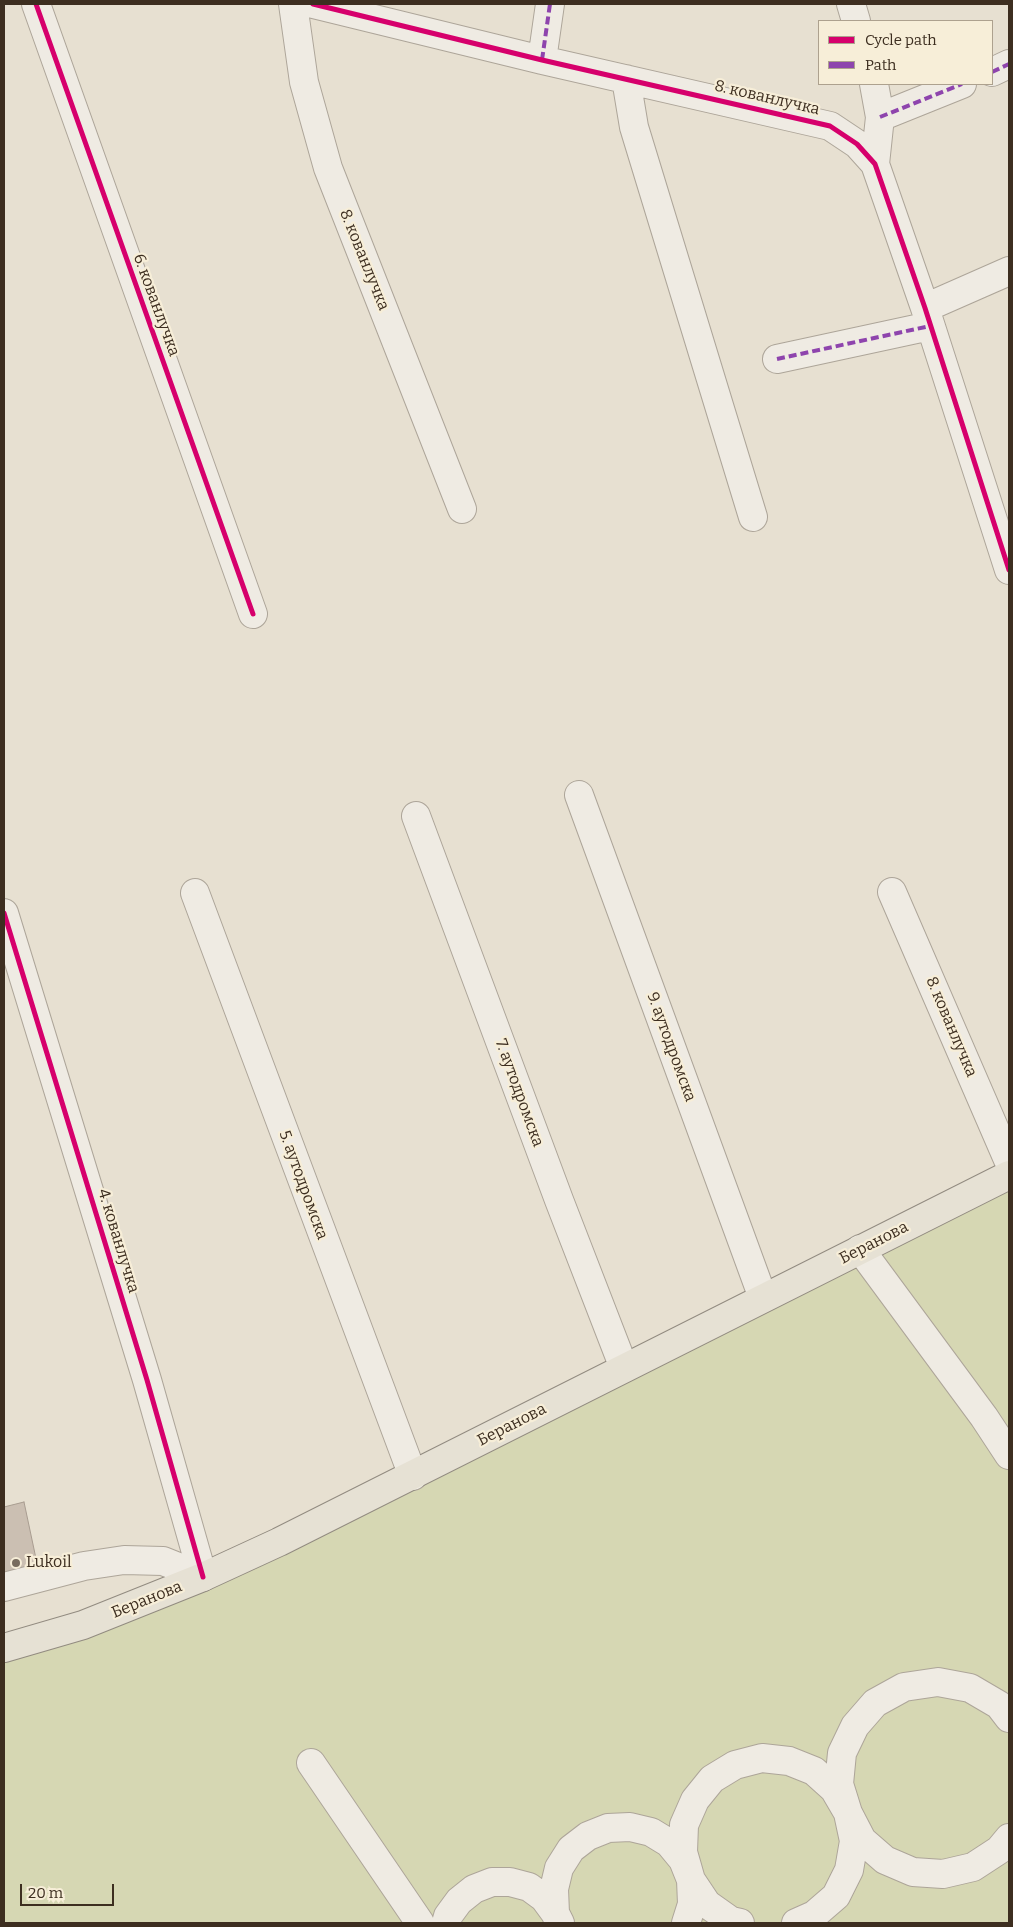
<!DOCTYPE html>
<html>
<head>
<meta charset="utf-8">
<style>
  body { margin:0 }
  #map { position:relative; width:1013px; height:1927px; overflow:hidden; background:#e7e0d1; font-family:Bitter,serif }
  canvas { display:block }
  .frame { position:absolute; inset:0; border:5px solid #3d2e20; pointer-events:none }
  .legend { position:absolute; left:818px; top:20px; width:175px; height:65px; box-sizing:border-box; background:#f7eed8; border:1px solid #ada18e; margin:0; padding:6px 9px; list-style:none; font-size:15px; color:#3d2e20 }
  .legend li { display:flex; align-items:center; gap:10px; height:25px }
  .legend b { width:25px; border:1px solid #ada18e }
  .scale { position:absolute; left:20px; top:1884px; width:94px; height:22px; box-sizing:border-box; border:2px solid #3d2e20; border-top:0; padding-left:6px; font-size:15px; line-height:18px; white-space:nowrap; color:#3d2e20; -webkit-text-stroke:4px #f7eed8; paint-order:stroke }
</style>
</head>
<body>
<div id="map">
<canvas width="1013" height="1927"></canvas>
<div class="frame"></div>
<ul class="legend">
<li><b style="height:6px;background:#d6006c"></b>Cycle path</li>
<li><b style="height:6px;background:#8e44ad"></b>Path</li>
</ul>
<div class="scale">20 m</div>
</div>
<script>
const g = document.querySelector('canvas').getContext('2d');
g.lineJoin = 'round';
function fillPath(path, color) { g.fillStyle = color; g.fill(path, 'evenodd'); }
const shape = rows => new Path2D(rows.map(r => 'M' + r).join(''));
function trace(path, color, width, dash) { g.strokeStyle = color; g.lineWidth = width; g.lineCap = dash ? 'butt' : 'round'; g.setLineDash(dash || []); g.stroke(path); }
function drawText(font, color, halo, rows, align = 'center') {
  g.font = font + ' Bitter,serif'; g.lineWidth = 4.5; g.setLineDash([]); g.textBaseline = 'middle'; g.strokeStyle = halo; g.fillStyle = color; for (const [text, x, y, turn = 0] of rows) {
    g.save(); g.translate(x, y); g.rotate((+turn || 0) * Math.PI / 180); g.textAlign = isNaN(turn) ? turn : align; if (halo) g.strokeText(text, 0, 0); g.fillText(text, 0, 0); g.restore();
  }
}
fillPath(shape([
  [1009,1175,1009,1923,4,1923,4,1648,83,1625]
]), '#d6d7b3');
const building = shape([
  [24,1502,38,1568,4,1576,4,1507,24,1502]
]);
fillPath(building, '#cbbfb2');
trace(building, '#a89c90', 1);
const minor = shape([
  [36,4,253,614],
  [293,4,304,82,328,168,462,509],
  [313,4,542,60,830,126,857,144,875,164,925,308,1009,570],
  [851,4,856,21],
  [542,60,550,4],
  [992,72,1009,64],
  [626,79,634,127,753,517],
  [874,84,880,117,875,164],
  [880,117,962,84],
  [925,308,1009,271],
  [777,359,930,326],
  [579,795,763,1298],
  [416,816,559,1200,624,1368],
  [892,892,1009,1162],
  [195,893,413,1476],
  [4,913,147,1380,203,1577],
  [860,1249,984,1417,1009,1455],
  [4,1587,84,1566,124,1560,163,1561,203,1577],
  [1009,1718,999,1705,970,1688,938,1682,904,1687,875,1703,855,1726,842,1753,839,1784,848,1813,862,1840,885,1860,913,1872,943,1874,973,1867,999,1850,1009,1838],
  [311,1763,420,1923],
  [446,1923,448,1916,459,1901,474,1889,492,1882,510,1882,529,1887,544,1898,555,1913,558,1919],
  [560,1923,555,1913,554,1889,559,1868,571,1849,588,1836,608,1828,630,1827,651,1832,669,1843,683,1860,691,1880,692,1904,686,1923],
  [740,1923,731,1921,707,1904,691,1880,683,1852,684,1825,695,1800,712,1779,735,1765,762,1758,789,1761,814,1771,834,1789,848,1813,854,1841,849,1870,836,1896,814,1915,796,1923]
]);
const major = shape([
  [4,1648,83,1625,203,1577,279,1542,1009,1175]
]);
trace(minor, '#ada599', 30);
trace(major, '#928b80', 30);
trace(minor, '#efebe3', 28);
trace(major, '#e6e1d4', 28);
trace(shape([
  [542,60,550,4],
  [992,72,1009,64],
  [880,117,962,84],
  [777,359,930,326]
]), '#8e44ad', 4, [8, 4]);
trace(shape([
  [36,4,253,614],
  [313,4,542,60,830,126,857,144,875,164,925,308,1009,570],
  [4,913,147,1380,203,1577]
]), '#d6006c', 5);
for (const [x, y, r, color] of [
  [16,1563,5,"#786c5e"]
]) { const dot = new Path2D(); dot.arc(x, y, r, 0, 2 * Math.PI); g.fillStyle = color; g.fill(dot); trace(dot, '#f7eed8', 2); }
drawText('16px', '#3d2e20', '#f7eed8', [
  ["8. кованлучка",767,98,13],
  ["8. кованлучка",364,260,68],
  ["6. кованлучка",156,305,70],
  ["8. кованлучка",951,1027,67],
  ["9. аутодромска",671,1047,70],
  ["7. аутодромска",519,1093,70],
  ["5. аутодромска",303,1185,70],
  ["4. кованлучка",118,1241,73],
  ["Беранова",874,1243,-27],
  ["Беранова",512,1425,-27],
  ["Беранова",147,1600,-22]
]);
drawText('16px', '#3d2e20', '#f7eed8', [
  ["Lukoil",26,1563]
], 'left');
</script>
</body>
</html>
